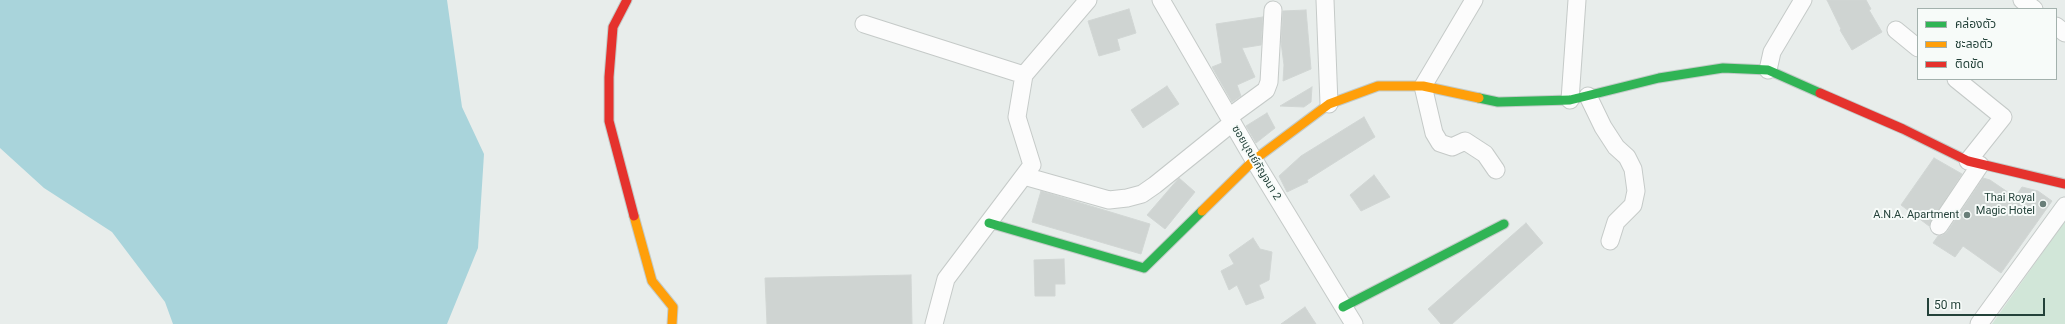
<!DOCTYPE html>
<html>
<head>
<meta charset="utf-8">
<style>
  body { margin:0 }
  #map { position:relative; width:2065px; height:324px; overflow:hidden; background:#e8edeb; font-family:Roboto,"Noto Sans Thai",sans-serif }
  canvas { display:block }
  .legend { position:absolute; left:1917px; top:8px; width:140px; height:72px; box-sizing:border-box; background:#f7fbf9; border:1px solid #a3b1ad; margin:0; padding:5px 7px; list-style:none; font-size:12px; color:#24423a }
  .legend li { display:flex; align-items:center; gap:8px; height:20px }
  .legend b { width:20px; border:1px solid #a3b1ad }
  .scale { position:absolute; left:1927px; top:298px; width:118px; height:18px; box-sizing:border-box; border:2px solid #24423a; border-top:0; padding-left:5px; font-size:12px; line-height:14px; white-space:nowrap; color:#24423a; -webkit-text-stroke:3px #f7fbf9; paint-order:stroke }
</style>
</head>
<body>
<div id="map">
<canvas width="2065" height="324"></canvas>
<ul class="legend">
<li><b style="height:5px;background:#30b455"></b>คล่องตัว</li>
<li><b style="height:5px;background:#ff9f0a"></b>ชะลอตัว</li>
<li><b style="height:5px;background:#e5322d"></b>ติดขัด</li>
</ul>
<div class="scale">50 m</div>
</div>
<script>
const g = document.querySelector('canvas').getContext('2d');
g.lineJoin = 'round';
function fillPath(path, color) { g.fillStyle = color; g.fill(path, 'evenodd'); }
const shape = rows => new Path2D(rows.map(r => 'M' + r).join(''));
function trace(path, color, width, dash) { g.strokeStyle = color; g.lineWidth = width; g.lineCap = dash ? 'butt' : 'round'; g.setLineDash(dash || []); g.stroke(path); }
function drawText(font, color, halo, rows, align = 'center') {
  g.font = font + ' Roboto,"Noto Sans Thai",sans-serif'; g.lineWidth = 4; g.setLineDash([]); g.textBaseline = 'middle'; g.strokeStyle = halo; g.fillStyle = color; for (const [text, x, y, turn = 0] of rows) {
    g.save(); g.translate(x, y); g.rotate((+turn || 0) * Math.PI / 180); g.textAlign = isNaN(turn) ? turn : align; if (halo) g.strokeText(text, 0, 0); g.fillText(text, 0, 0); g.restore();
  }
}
fillPath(shape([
  [2065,221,2065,324,1992,324]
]), '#d1e6d8');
fillPath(shape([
  [0,0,447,0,462,107,484,154,478,248,447,324,173,324,165,302,112,232,44,188,0,148]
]), '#a9d4db');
const building = shape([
  [1827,0,1866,0,1871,9,1869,10,1882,32,1852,50,1840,30,1841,29,1827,0],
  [1129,9,1136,33,1117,39,1120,50,1099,56,1088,21,1129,9],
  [1306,10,1311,69,1283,81,1284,65,1281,42,1283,11,1306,10],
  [1263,17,1261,45,1242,48,1255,77,1237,85,1241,96,1232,102,1212,67,1222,63,1216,24,1263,17],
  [1167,86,1179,104,1143,128,1131,110,1167,86],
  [1312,87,1311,102,1304,107,1280,106,1312,87],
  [1267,113,1275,128,1256,143,1246,126,1267,113],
  [1364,117,1375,137,1307,180,1308,182,1287,192,1279,176,1301,156,1364,117],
  [1934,158,1962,174,1929,226,1901,205,1934,158],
  [1374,175,1390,197,1361,211,1350,195,1374,175],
  [1179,178,1195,192,1165,229,1147,215,1179,178],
  [1983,178,1990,180,2015,197,2022,187,2038,191,2052,201,2001,273,1963,246,1955,257,1933,243,1938,236,1943,235,1947,232,1983,178],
  [1041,191,1150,224,1141,254,1032,222,1041,191],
  [1526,223,1543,243,1452,324,1441,324,1428,309,1526,223],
  [1253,238,1260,249,1272,252,1269,280,1259,285,1264,298,1246,305,1237,285,1229,290,1221,271,1234,264,1229,255,1253,238],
  [1064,259,1065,284,1055,284,1055,296,1035,296,1034,260,1064,259],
  [911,275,912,324,767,324,765,278,911,275],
  [1305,307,1316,324,1281,324,1305,307]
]);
fillPath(building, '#cfd4d2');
trace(building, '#d1d6d4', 1);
const street = shape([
  [1161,0,1254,160,1354,324],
  [1325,0,1329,104],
  [1474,0,1423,86,1434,133,1440,143,1452,147,1465,141,1485,154,1496,170],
  [2022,0,2034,9],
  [864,24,1024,75],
  [2056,26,2065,33],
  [1896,30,1918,48],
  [1768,70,1772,52,1803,0],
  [1956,79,2003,117,1968,161],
  [1588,96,1603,127,1616,147,1627,157,1633,169,1636,191,1633,205,1616,222,1610,241],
  [1570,100,1577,0],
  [1229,117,1266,90,1269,82,1273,10],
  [1024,176,1109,200,1127,198,1142,194,1155,185,1232,123],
  [1939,226,1980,165],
  [934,324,946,279,1032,165,1017,117,1024,75,1088,0],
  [1979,324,2065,206]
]);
const fast = shape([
  [1479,98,1498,102,1570,100,1659,78,1723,68,1768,70,1820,93],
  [989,223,1144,268,1202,211],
  [1343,307,1504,224]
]);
const slow = shape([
  [1202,211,1254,160,1329,104,1378,86,1423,86,1479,98],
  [634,216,652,281,673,307,672,324]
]);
const jam = shape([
  [627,0,613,27,609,77,609,121,634,216],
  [1820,93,1903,129,1968,161,2065,184]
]);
trace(street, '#c5cac8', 19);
trace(fast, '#c3cbc8', 11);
trace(slow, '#c3cbc8', 11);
trace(jam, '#c3cbc8', 11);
trace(street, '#fcfcfc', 17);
trace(fast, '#30b455', 9);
trace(slow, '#ff9f0a', 9);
trace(jam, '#e5322d', 9);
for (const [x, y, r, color] of [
  [2043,204,4,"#697e78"],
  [1967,215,4,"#697e78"]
]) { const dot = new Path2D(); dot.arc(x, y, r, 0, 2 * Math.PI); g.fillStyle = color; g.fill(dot); trace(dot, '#f7fbf9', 1.5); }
drawText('11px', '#24423a', '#f7fbf9', [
  ["ซอยบุณย์กัญจนา 2",1256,163,59]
]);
drawText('11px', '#24423a', '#f7fbf9', [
  ["Thai Royal",2035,198],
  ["Magic Hotel",2035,211],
  ["A.N.A. Apartment",1959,215]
], 'right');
</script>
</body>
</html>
